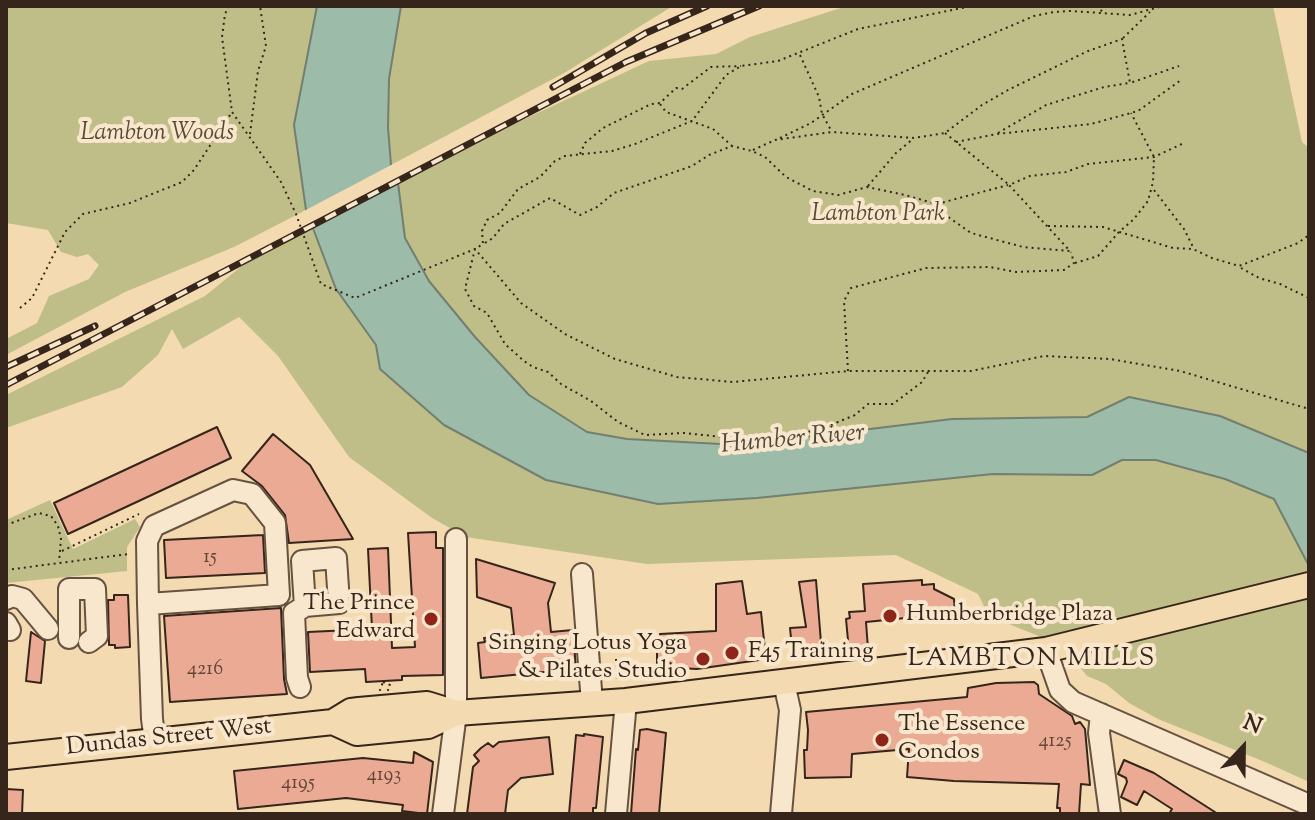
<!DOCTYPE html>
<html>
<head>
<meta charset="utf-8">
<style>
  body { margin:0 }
  #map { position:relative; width:1315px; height:820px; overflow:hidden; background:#f4dab0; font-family:"Sorts Mill Goudy",serif }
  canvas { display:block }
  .frame { position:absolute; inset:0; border:8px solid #36251a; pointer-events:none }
  .north { position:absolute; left:1203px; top:708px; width:80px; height:80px; -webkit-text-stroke:6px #f8e7cc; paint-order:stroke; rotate:22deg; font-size:22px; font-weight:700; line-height:32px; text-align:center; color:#36251a }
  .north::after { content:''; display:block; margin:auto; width:28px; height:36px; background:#36251a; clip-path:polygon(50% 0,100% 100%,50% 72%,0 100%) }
</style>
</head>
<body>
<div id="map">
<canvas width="1315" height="820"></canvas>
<div class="frame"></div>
<div class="north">N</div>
</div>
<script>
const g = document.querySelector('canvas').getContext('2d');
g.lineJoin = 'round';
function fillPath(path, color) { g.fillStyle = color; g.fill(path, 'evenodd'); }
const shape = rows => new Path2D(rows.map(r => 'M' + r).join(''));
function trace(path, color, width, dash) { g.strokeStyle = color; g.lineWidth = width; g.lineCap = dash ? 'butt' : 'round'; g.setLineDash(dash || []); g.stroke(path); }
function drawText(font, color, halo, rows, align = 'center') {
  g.font = font + ' "Sorts Mill Goudy",serif'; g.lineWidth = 8; g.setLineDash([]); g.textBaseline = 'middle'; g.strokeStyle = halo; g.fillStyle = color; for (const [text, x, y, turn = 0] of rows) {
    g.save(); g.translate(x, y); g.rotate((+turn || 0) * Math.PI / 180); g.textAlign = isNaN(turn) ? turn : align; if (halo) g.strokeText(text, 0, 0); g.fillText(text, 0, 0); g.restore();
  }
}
fillPath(shape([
  [6,6,317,6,303,194,306,210,234,247,125,292,6,355,6,339,37,323,49,296,89,279,99,265,88,254,77,257,61,252,48,230,6,223],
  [401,6,673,6,564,73,391,165,388,128,389,79],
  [847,6,1273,6,1302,142,1309,148,1309,453,1220,416,1129,397,1087,417,952,419,739,445,627,439,587,432,529,395,475,337,429,281,405,238,398,183,499,131,649,61,716,54,750,37],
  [312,228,336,289,376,345,380,369,444,425,546,480,658,503,757,498,993,474,1092,475,1122,460,1156,460,1225,479,1274,499,1309,566,1309,785,1307,781,1265,762,1158,719,1129,703,1106,684,1087,676,1068,652,1046,639,989,616,978,594,896,555,647,564,466,537,432,518,349,457,278,356,239,317,183,349,172,329,158,355,122,387,6,428,6,395,205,296,243,265],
  [50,500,73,549,135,519,140,527,127,547,127,571,6,583,6,520]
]), '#bfbe88');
const water = shape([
  [317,6,401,6,389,79,388,128,391,165,398,183,405,238,429,281,475,337,529,395,587,432,627,439,739,445,952,419,1087,417,1129,397,1220,416,1309,453,1309,566,1274,499,1225,479,1156,460,1122,460,1092,475,993,474,757,498,658,504,546,480,444,425,380,369,376,345,336,289,306,210,294,125,317,6]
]);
fillPath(water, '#9cbba8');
trace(water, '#737f6f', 2);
fillPath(shape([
  [395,163,402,181,309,230,302,212]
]), '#f4dab0');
const building = shape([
  [217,427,231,458,68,534,54,503,217,427],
  [273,434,310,465,353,539,289,543,285,515,262,486,242,471,273,434],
  [436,532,436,548,443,548,443,675,402,676,402,680,366,682,365,669,310,672,308,632,372,629,368,549,388,548,392,648,415,647,408,533,436,532],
  [263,535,265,573,166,578,164,540,263,535],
  [476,559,555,583,548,603,551,632,573,630,576,669,481,678,478,643,485,642,484,638,514,635,511,608,477,597,476,559],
  [816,580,822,655,793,658,790,628,806,627,799,582,816,580],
  [922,580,922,585,934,584,934,589,954,599,955,613,866,622,868,649,849,651,846,619,850,618,849,612,865,611,863,584,922,580],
  [742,581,747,614,761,612,766,659,697,669,657,667,657,649,661,649,660,634,716,631,716,584,742,581],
  [114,595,128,595,130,647,115,648,115,645,109,645,108,600,114,600,114,595],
  [281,608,284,679,287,694,170,702,164,616,281,608],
  [31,632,45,641,41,683,26,681,31,632],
  [1034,682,1038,685,1039,694,1072,716,1075,724,1080,722,1085,729,1090,785,1081,784,1079,814,1060,814,1060,808,1057,808,1059,784,954,781,907,777,909,749,852,754,851,777,805,778,804,750,807,750,808,730,806,712,967,697,968,688,996,683,1034,682],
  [647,729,666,733,659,814,631,814,636,749,638,750,640,730,647,729],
  [584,734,603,737,596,808,593,808,593,814,569,814,576,735,584,736,584,734],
  [549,737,553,774,521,778,508,790,505,814,467,814,473,767,479,761,474,755,481,748,488,743,493,747,499,742,549,737],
  [414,752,433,762,427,814,402,811,403,805,346,798,238,809,234,771,363,758,413,763,414,752],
  [1124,760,1154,773,1218,814,1169,814,1172,809,1144,791,1137,805,1121,797,1127,782,1126,778,1118,774,1124,760],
  [6,789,23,790,22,814,6,814,6,789]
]);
fillPath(building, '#ebaa94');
trace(building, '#36251a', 2);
const minor = shape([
  [582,574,592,703],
  [6,599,12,596,23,599,48,629],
  [148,604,279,595,275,523,252,494,233,490,154,526,147,541,148,604,152,719,155,741],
  [6,623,10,630],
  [69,638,69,589,95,589,97,636,89,642],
  [1046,650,1060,690,1073,702,1309,805],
  [300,687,297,678,294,613,305,606,339,603,336,558,302,561,305,606],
  [1101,714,1099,733,1110,814],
  [443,814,456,713,456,539],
  [616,814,626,701],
  [781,814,790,710,784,683]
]);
const major = shape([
  [333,722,357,733,428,726,456,713],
  [6,757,333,722,351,711,359,710,427,704,456,713,626,701,1046,650,1309,585]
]);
trace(minor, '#665240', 24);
trace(major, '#36251a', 28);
trace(shape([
  [229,6,225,14,222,37,232,112,281,182,296,214,321,284,355,298,475,249,521,303,565,334,615,359,677,377,733,382,848,371,971,371,1044,356,1110,359,1180,371,1309,409],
  [1096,6,1104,13],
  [1123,38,1150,12],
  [800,55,819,97,822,114,832,132],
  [660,104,666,112,713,129,732,146],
  [945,133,1008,184],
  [998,133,1046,105,1104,87,1129,83],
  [250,134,258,71,266,46,260,6],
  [780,138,811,123,852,94,1034,16,1054,12,1071,11,1130,15,1163,6],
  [956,142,997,134,1091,124,1138,111,1181,80],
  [753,150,775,140,832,132,914,138,945,133,982,105,1010,89,1088,51,1122,39,1130,83,1179,66],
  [580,154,585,143,603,128,651,104,660,103,676,88,682,89,711,67,741,66],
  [868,186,896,153,913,139],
  [1154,190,1184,229,1193,247],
  [937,204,1008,185],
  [1048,226,1103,227,1173,248,1193,249,1212,258,1239,266,1298,243,1309,235],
  [485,243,493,238,504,224,550,198,580,215,597,207,614,193,692,166,709,155,732,146,752,151,765,157,786,177,813,191,838,195,867,187,905,195,936,204,944,214,971,233,1023,247,1070,251,1009,185,1030,176,1066,172,1088,164,1154,157,1184,143],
  [1075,263,1098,256,1119,232,1134,219,1148,201,1153,182,1154,157,1131,113],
  [1241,268,1259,278,1280,284,1309,298],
  [20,308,32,298,65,232,83,214,130,203,182,182,194,170,232,112],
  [848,371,844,301,851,288,926,268,990,267,1016,272,1064,270,1074,263,1071,252],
  [928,372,922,382,893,404,868,404,855,415,816,431,742,439,684,433,645,435,618,422,591,401,561,384,548,372,533,367,524,361,505,344,487,313,474,306,465,289,475,249,483,244,482,231,487,220,500,213,518,189,540,177,555,161,565,156,612,151,635,144,692,121,726,75,741,66,778,61,858,29,972,6],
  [6,525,39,513,51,516,58,526,61,539,59,562],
  [62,551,139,514],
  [6,570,128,554],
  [616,659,618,682],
  [383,682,390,685,385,698,380,690,383,682]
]), '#36251a', 2, [2, 4]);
trace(minor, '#f8e7cc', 20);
trace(major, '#f4dab0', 24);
const rail = shape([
  [553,87,646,33,707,6],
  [6,367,95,326],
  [6,385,626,62,759,6]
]);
trace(rail, '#36251a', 7);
trace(rail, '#f8e7cc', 4, [12]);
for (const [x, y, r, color] of [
  [890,616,8,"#8f2418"],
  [431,619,8,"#8f2418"],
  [732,653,8,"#8f2418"],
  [703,659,8,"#8f2418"],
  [882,740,8,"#8f2418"]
]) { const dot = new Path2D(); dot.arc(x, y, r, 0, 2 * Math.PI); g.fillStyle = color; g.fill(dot); trace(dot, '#f8e7cc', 3); }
drawText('20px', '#634638', null, [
  ["15",210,559],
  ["4216",205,671],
  ["4125",1055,743],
  ["4193",384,777],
  ["4195",298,785]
]);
drawText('italic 24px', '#584b36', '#f8e7cc', [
  ["Lambton Woods",157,135],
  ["Lambton Park",878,216]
]);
drawText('24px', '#36251a', '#f8e7cc', [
  ["The Prince",415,605,"right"],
  ["Edward",415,633,"right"],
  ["Humberbridge Plaza",906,616],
  ["Singing Lotus Yoga",687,645,"right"],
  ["& Pilates Studio",687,673,"right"],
  ["F45 Training",748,653],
  ["The Essence",898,726],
  ["Condos",898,754]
], 'left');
drawText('24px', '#36251a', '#f8e7cc', [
  ["Dundas Street West",169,739,-6]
]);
drawText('italic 26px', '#504a3e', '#f8e7cc', [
  ["Humber River",793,441,-5]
]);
g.letterSpacing = '2px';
drawText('26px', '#36251a', '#f8e7cc', [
  ["LAMBTON MILLS",1032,661]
]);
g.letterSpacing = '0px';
</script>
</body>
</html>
